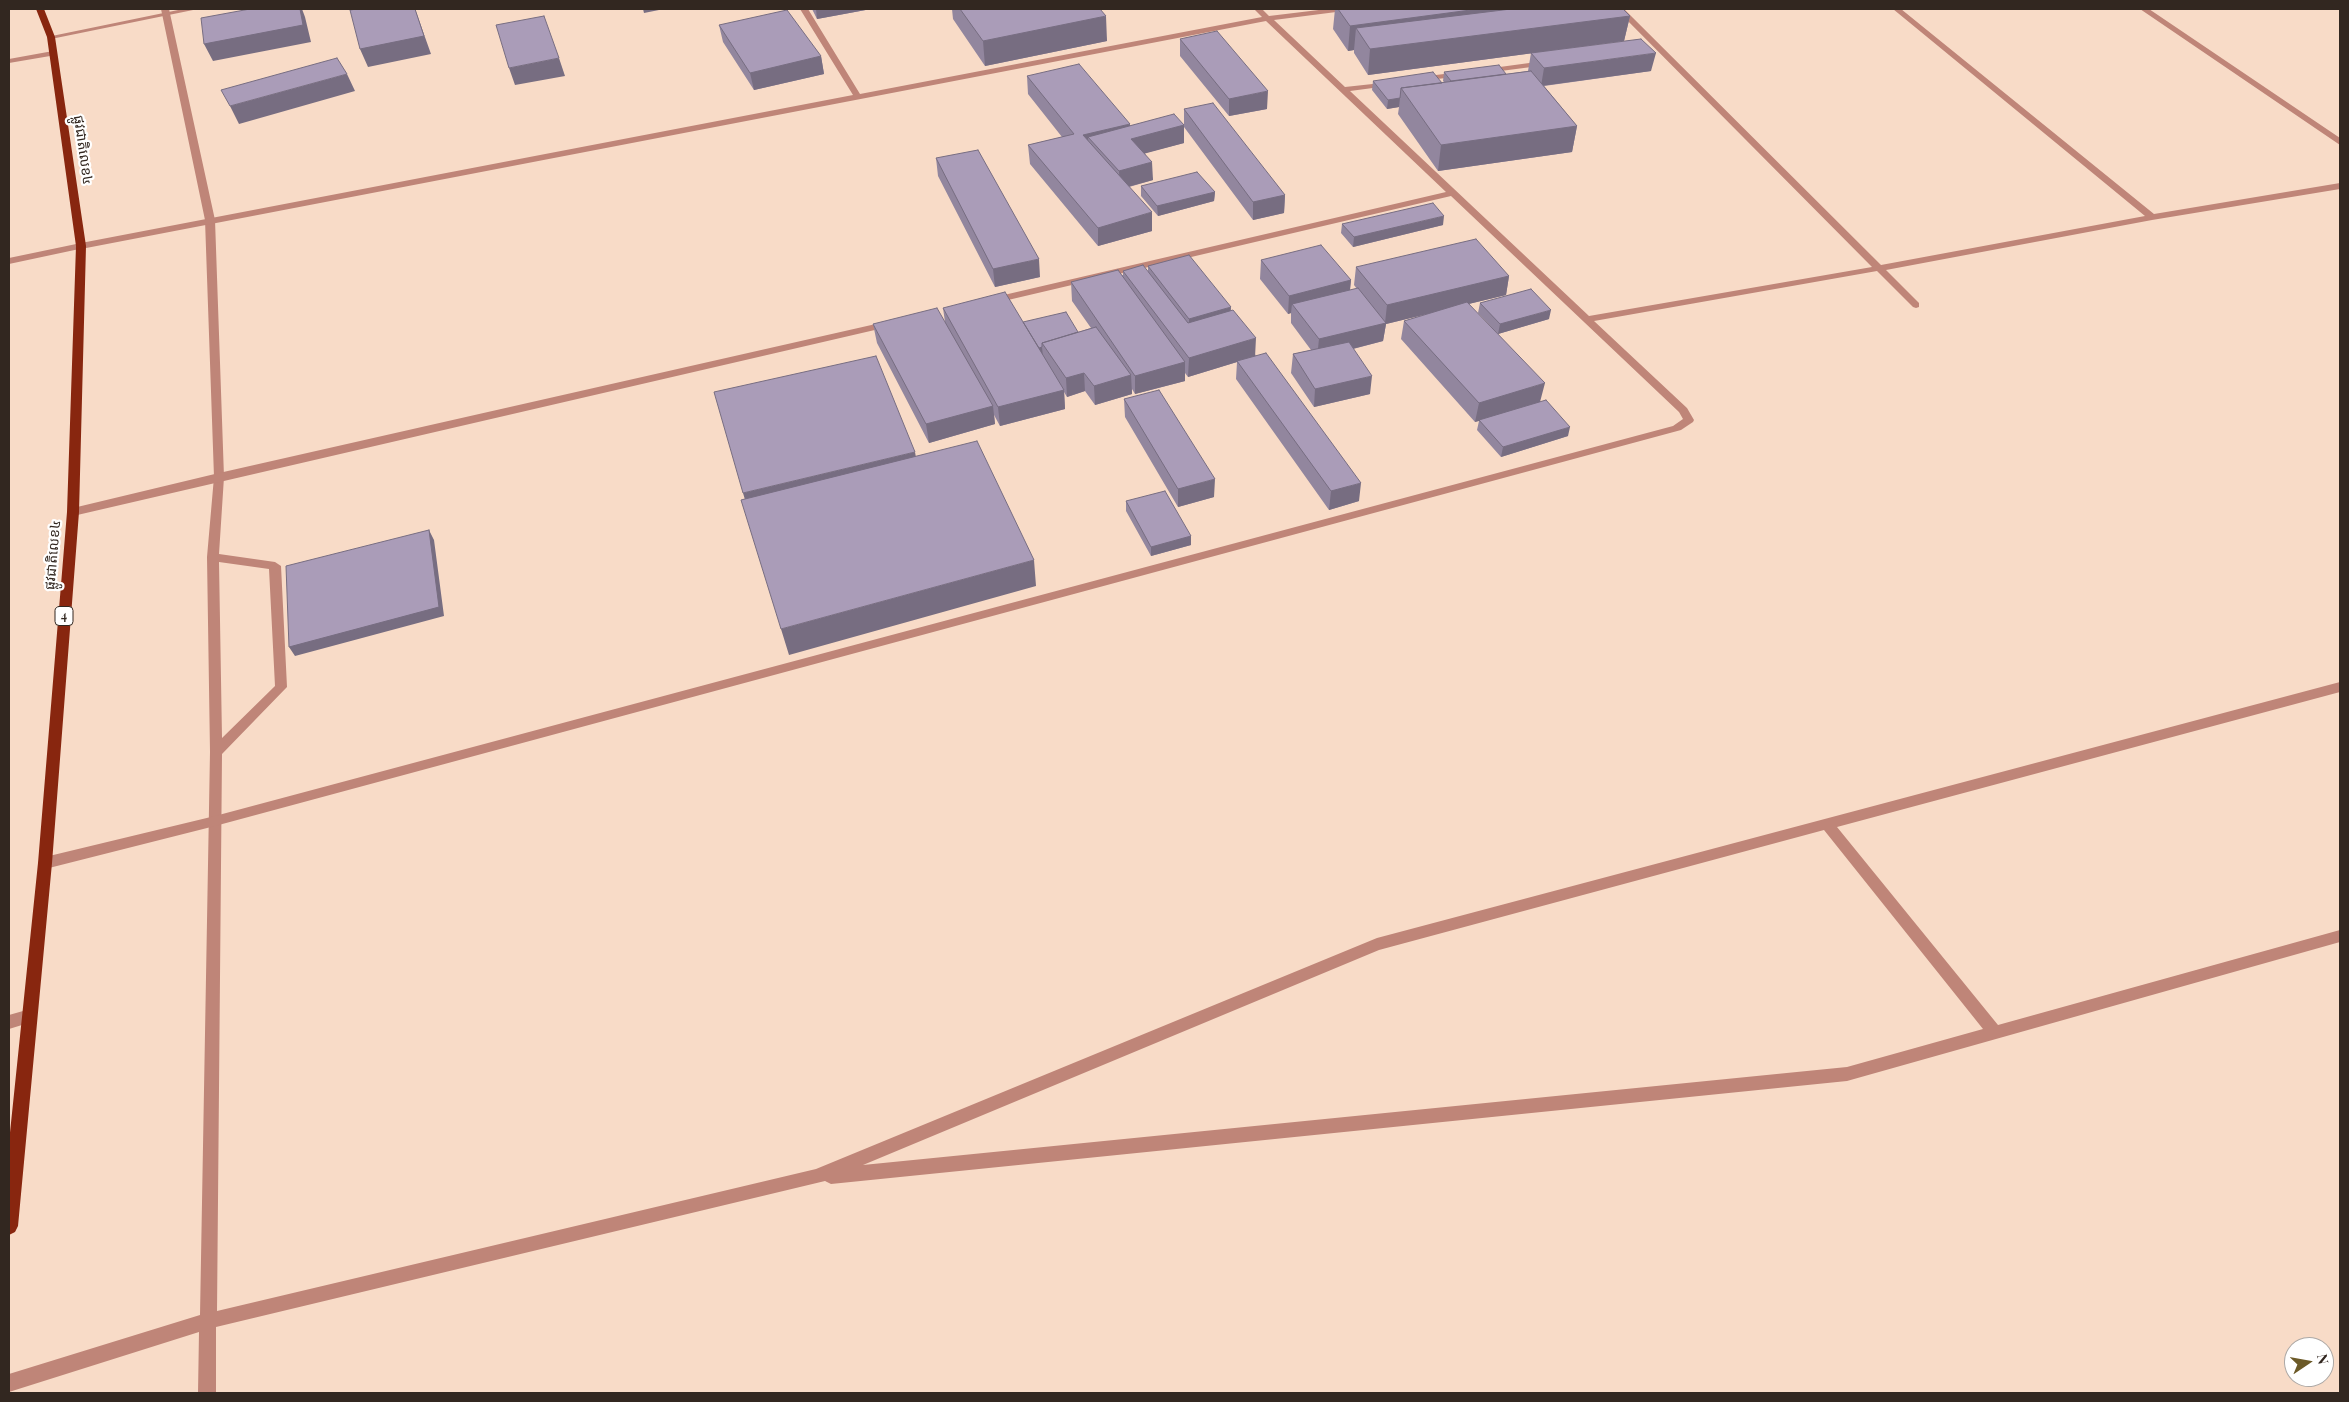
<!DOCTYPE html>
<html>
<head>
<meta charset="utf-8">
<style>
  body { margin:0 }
  #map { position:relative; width:2349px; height:1402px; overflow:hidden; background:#f8dbc7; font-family:"Playfair Display",serif }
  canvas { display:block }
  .frame { position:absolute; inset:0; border:10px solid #322720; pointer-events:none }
  .north { position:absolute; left:2284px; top:1337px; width:50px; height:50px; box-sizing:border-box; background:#fff; border:1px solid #ada9a6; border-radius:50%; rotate:78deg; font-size:14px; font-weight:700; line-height:20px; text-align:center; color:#322720 }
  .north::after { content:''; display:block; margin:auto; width:18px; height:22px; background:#6c5a28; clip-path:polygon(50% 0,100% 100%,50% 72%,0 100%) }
</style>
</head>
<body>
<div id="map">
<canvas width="2349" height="1402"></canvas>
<div class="frame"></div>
<div class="north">N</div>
</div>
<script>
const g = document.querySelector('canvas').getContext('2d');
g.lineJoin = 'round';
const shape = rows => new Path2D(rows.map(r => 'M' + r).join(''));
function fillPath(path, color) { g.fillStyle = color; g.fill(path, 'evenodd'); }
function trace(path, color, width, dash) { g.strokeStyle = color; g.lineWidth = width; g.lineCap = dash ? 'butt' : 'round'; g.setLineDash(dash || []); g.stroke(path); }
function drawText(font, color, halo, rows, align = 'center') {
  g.font = font + ' "Playfair Display","Noto Sans Khmer",serif'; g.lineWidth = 4.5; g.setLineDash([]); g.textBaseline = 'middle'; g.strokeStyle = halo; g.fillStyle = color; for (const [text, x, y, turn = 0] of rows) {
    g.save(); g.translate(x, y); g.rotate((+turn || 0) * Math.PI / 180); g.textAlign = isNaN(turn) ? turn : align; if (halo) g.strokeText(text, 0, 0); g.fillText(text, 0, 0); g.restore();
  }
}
fillPath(shape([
  [161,9,169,9,215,220,224,477,219,554,275,562,281,566,287,687,222,754,217,1311,816,1169,1377,938,2340,682,2340,692,1837,827,1998,1025,2340,930,2340,942,1847,1081,831,1184,825,1181,216,1327,216,1393,198,1393,199,1332,9,1392,9,1374,200,1315,210,752,207,557,214,477,205,220,161,9],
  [219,562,269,569,275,686,222,738,219,562],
  [1824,830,1983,1029,1847,1067,863,1165,1379,950,1824,830],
  [53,51,56,51,56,55,9,63,9,59,53,51]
]), '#bf8578');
fillPath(shape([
  [183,9,198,9,51,39,47,37,183,9],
  [800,9,808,9,860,94,1262,17,1254,9,1262,9,1269,16,1327,9,1348,9,1344,11,1274,20,1345,87,1391,82,1391,86,1388,86,1350,91,1589,316,1872,267,1616,9,1624,9,1881,265,2145,216,1893,9,1901,9,2154,214,2340,183,2340,189,2152,220,1886,270,1919,303,1919,307,1916,308,1913,307,1877,271,1594,321,1687,408,1694,420,1693,422,1681,430,215,826,45,869,40,867,38,863,40,859,45,857,215,816,1673,426,1683,419,1679,412,1451,196,991,304,988,303,988,299,991,298,1446,192,1266,21,81,249,76,246,81,243,853,95,800,9],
  [2140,9,2149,9,2340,138,2340,145,2140,9],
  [1544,61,1547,61,1547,65,1485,73,1481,71,1485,69,1544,61],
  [1460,72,1463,72,1463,76,1420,81,1416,79,1420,77,1460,72],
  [889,321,892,322,892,326,73,516,67,512,73,508,219,473,889,321],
  [30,1009,35,1011,37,1016,35,1021,9,1029,9,1015,30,1009]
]), '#bf8578');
fillPath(shape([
  [81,243,86,246,84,248,9,264,9,258,81,243]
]), '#bf8578');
fillPath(shape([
  [36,9,44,9,55,37,86,246,79,512,52,863,18,1226,15,1232,9,1235,9,1142,38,863,67,512,76,246,47,37,36,9]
]), '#88260f');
fillPath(shape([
  [812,9,871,9,817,19],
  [952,9,1100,9,1107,41,985,66,953,19],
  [1335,9,1623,9,1630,16,1624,41,1368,75,1354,53,1354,50,1348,51,1333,29],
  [719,25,821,56,824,74,754,90,723,42],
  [1180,39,1267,109,1229,116,1180,56],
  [1531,53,1651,71,1544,86,1577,126,1572,152,1438,171,1398,114,1399,107,1387,109,1372,90,1373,81,1444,82,1443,81,1444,72,1506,74,1528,71],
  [1027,76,1130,126,1184,125,1184,143,1145,153,1153,180,1129,187,1152,231,1098,246,1030,164,1028,145,1062,137,1028,94],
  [1184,109,1285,195,1284,213,1253,220,1184,127],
  [936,158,1040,277,995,287,938,176],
  [1141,186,1215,192,1214,201,1158,216,1141,196],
  [1342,224,1443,225,1353,247,1341,233],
  [1261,260,1351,280,1350,290,1357,289,1354,285,1356,267,1509,276,1506,295,1468,304,1540,402,1568,436,1501,457,1477,430,1479,421,1475,422,1401,339,1404,321,1431,313,1386,324,1383,341,1353,349,1370,394,1314,407,1291,373,1293,354,1311,350,1291,323,1291,313,1288,314,1260,279],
  [1148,266,1231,311,1256,356,1359,501,1329,510,1236,379,1237,362,1188,377,1185,373,1185,381,1135,394,1132,389,1132,394,1095,405,1085,391,1067,397,1064,392,1065,409,1000,426,994,415,995,424,929,443,877,343,873,324,945,322,943,308,1078,332,1091,328,1072,301,1071,282,1123,275,1123,271,1148,272],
  [1480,303,1549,319,1498,334,1478,313],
  [1124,399,1214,497,1178,507,1125,417],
  [1126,501,1191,536,1191,545,1151,556,1126,511]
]), '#92869e');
fillPath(shape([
  [300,9,302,9,305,17,311,42,213,61,204,44],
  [415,9,431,54,368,67,360,49],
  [643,9,664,9,644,13],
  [816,9,871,9,817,19],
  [1478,9,1602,9,1356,28,1354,50,1348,51,1350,26],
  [1106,16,1107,41,985,66,983,41],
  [1630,16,1624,41,1368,75,1370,49],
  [1656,53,1651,71,1541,86,1544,68],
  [821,56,824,74,754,90,750,73],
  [559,58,565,76,515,85,509,68],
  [347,74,355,91,239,124,230,106],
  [1268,91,1267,109,1229,116,1229,99],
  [1400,98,1399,107,1387,109,1388,100],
  [1130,124,1130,142,1088,137,1089,152,1083,135],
  [1184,125,1184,143,1132,157,1131,139],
  [1577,126,1572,152,1438,171,1441,145],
  [1152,162,1153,180,1120,189,1119,171],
  [1215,192,1214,201,1158,216,1157,206],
  [1285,195,1284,213,1253,220,1253,202],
  [1152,212,1152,231,1098,246,1098,228],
  [1444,216,1443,225,1353,247,1354,237],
  [1039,259,1040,277,995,287,993,269],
  [1509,276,1506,295,1386,324,1383,341,1317,358,1319,339,1385,323,1387,305],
  [1351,280,1349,298,1292,304,1291,313,1288,314,1289,296],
  [1231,307,1230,326,1189,338,1189,319],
  [1551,310,1549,319,1498,334,1500,324],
  [1256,338,1255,357,1237,361,1237,362,1188,377,1189,358],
  [1042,347,1043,357,1034,349],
  [1185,362,1185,381,1135,394,1135,376],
  [1084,373,1085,391,1067,397,1066,378],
  [1131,375,1132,394,1095,405,1094,386],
  [1372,376,1370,394,1314,407,1315,389],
  [1545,383,1540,402,1475,422,1479,403],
  [1064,390,1065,409,1000,426,998,407],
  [993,406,995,424,929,443,926,424],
  [1570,427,1568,436,1501,457,1503,447],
  [915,452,920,479,751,520,743,493],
  [1215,479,1214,497,1178,507,1178,489],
  [1361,483,1359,501,1329,510,1331,491],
  [429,530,434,540,444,616,295,656,289,647],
  [1191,536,1191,545,1151,556,1151,547],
  [1034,560,1036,586,789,655,781,629]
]), '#776d81');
const building = shape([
  [250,9,300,9,303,25,204,44,201,18,250,9],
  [357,9,415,9,424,36,360,49,350,10,357,9],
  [960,9,1100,9,1106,16,983,41,960,9],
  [1338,9,1478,9,1350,26,1338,9],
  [1511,9,1623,9,1630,16,1370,49,1356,28,1511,9],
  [787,10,821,56,750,73,719,25,787,10],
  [544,16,559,58,509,68,496,25,544,16],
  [1217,31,1268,91,1229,99,1180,39,1217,31],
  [1641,39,1656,53,1544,68,1531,53,1641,39],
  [337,58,347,74,230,106,221,90,337,58],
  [1079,64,1130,124,1083,135,1152,212,1098,228,1028,145,1074,134,1027,76,1079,64],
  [1499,65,1506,74,1451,81,1444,72,1499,65],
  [1531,71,1577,126,1441,145,1401,88,1531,71],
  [1433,72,1442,83,1401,88,1400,98,1388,100,1373,81,1433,72],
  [1213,103,1285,195,1253,202,1184,109,1213,103],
  [1174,114,1184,125,1131,139,1152,162,1119,171,1088,137,1174,114],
  [978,150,1039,259,993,269,936,158,978,150],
  [1197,172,1215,192,1157,206,1141,186,1197,172],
  [1433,203,1444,216,1354,237,1342,224,1433,203],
  [1476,239,1509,276,1387,305,1356,267,1476,239],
  [1321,245,1351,280,1289,296,1261,260,1321,245],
  [1189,255,1231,307,1189,319,1148,266,1189,255],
  [1143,265,1188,323,1233,310,1256,338,1189,358,1123,271,1143,265],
  [1118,270,1185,362,1135,376,1071,282,1118,270],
  [1358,288,1386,323,1319,339,1292,304,1358,288],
  [1531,289,1551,310,1500,324,1480,303,1531,289],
  [1005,292,1064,390,998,407,943,308,1005,292],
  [1467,302,1545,383,1479,403,1404,321,1467,302],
  [937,308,993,406,926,424,873,324,937,308],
  [1066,312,1078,332,1042,343,1042,347,1039,348,1023,322,1066,312],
  [1096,327,1131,375,1094,386,1084,373,1066,378,1042,343,1096,327],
  [1349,342,1372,376,1315,389,1293,354,1349,342],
  [1266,353,1361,483,1331,491,1237,361,1266,353],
  [876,356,915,452,743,493,714,392,876,356],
  [1159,390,1215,479,1178,489,1124,399,1159,390],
  [1546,400,1570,427,1503,447,1479,420,1546,400],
  [977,441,1034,560,781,629,741,500,977,441],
  [1165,491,1191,536,1151,547,1126,501,1165,491],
  [429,530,439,607,289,647,286,566,429,530]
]);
fillPath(building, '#aa9cb8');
trace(building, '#776d81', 1);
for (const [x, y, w] of [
  [64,616,18]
]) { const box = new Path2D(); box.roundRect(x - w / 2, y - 9.5, w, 19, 4); g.fillStyle = '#fff'; g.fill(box); trace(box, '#322720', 1); }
drawText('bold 12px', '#322720', null, [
  ["4",64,616]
]);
drawText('14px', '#322720', '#fff', [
  ["ផ្លូវជាតិលេខ៤",83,150,82],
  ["ផ្លូវជាតិលេខ៤",53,555,-85]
]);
</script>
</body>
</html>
